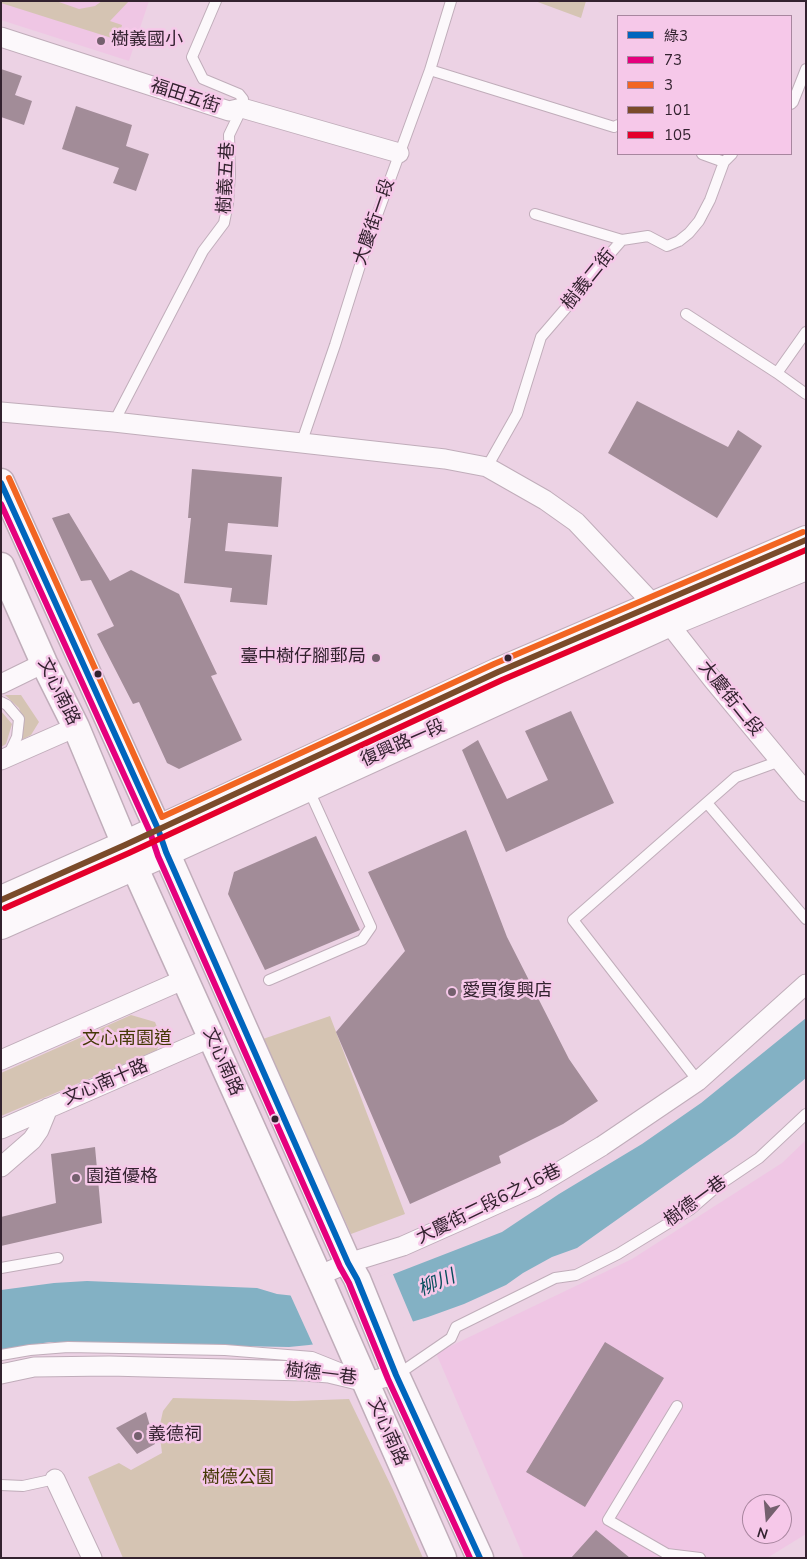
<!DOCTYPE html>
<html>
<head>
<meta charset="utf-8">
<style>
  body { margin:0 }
  #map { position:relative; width:807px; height:1559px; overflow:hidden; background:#ecd2e4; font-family:"Nunito Sans","Noto Sans TC",sans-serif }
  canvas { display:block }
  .frame { position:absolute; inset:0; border:2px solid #33222f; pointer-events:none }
  .legend { position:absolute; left:617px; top:15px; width:175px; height:140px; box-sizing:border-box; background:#f6c8e9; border:1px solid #a8869f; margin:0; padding:6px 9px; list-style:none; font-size:15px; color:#33222f }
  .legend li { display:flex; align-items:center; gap:10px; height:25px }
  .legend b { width:25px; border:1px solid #a8869f }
  .north { position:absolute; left:742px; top:1494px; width:50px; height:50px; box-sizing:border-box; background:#f6c8e9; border:1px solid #a8869f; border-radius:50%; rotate:197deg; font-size:14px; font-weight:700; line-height:20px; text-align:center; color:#33222f }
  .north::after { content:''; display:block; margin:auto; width:18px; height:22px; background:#74606e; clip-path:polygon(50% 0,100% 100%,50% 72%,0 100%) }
</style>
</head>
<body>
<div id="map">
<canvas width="807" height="1559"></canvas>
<div class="frame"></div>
<ul class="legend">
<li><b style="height:6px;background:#0065bd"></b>綠3</li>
<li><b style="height:6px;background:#e5007d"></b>73</li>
<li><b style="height:6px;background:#f26522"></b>3</li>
<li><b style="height:6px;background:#7a4b2a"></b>101</li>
<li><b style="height:6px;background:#e4002b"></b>105</li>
</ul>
<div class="north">N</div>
</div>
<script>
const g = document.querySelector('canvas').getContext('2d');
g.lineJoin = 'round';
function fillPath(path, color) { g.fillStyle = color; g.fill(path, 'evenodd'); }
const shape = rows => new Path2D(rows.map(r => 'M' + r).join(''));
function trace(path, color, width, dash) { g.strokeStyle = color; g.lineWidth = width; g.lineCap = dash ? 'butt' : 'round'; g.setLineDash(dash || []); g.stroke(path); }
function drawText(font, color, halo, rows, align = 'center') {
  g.font = font + ' "Nunito Sans","Noto Sans TC",sans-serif'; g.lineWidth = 5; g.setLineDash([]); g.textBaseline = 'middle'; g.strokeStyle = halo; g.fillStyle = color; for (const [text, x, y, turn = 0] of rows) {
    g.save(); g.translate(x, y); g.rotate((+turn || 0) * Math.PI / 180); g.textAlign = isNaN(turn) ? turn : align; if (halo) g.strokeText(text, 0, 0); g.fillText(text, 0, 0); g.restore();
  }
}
fillPath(shape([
  [1,1,149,1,129,61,1,20],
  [806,1140,806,1534,767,1558,524,1558,436,1353,632,1259,782,1163],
  [752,1504,782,1504,782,1534,752,1534]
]), '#efc6e4');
fillPath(shape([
  [1,1,56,1,79,9,95,6,102,1,129,1,110,21,122,25,118,40,1,3],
  [535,1,586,1,581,18],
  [5,695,21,695,39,722,31,735,21,740,24,722,19,708],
  [1,711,12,724,6,744,1,747],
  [131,1015,155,1022,161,1037,157,1050,1,1116,1,1073],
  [330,1016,405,1214,351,1234,263,1039],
  [173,1398,294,1401,349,1399,394,1492,423,1558,123,1558,88,1477,119,1463,131,1470,162,1453,159,1429,163,1411]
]), '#d5c4b3');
fillPath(shape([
  [806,1018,806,1078,735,1136,577,1248,552,1257,523,1273,506,1285,464,1304,428,1317,359,1338,309,1345,289,1347,235,1346,77,1342,50,1342,1,1350,1,1290,54,1283,87,1281,257,1288,277,1294,323,1299,391,1275,502,1232,559,1194,642,1144,701,1103]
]), '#83b1c4');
fillPath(shape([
  [392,1272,414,1324,360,1340,314,1347,289,1292,323,1296]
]), '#ecd2e4');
fillPath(shape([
  [1,69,22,76,15,95,32,101,24,125,1,117],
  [76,106,132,125,126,146,149,154,136,191,113,183,119,168,62,149],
  [637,401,728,447,738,430,762,446,717,518,608,453],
  [192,469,282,477,278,527,228,523,225,551,272,555,267,605,230,602,232,588,184,583,191,518,188,518],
  [69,513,110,581,131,570,179,594,217,674,211,676,242,740,179,769,167,763,139,702,133,704,97,634,114,626,91,580,81,581,52,518],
  [571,711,614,803,506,852,462,750,478,740,507,799,548,780,525,731],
  [466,830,507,937,569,1059,598,1101,563,1124,499,1156,501,1163,410,1204,336,1032,405,951,368,872],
  [316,836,360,930,265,970,228,894,234,872],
  [95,1147,102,1223,1,1246,1,1217,56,1203,51,1154],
  [605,1342,664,1378,585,1507,526,1472],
  [146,1412,155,1444,137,1454,116,1428],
  [596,1530,630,1558,571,1558]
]), '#a28c98');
const service = shape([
  [430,70,614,127,618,125],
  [791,104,793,102,806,69],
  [702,154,724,162],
  [535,214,622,240],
  [686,314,777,373,806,394],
  [777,373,806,332],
  [114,422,203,251,224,223,228,203,230,174,229,135,242,108,243,99,239,94,203,79,192,57,216,1],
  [301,444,335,345,368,240,430,70,451,1],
  [487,467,517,414,541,337,572,301,581,287,622,240,648,236,667,246,679,241,689,233,699,221,710,200,724,162,732,154],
  [1,702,7,705,19,719,17,737,8,756],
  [707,803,806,919],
  [269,980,362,940,371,927,308,788],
  [698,1081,573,920,736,777,780,761],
  [1,1268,58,1258],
  [1,1355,30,1350,68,1347,225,1350,312,1357,342,1369],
  [397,1375,451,1338,456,1327,555,1278,576,1275,618,1254,690,1210,719,1185,759,1158,806,1114],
  [677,1406,608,1520,667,1554,700,1558],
  [1,1485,23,1486,55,1479]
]);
const minor = shape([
  [1,37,229,111,242,108,399,153],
  [1,412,114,422,445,459,487,467,545,500,576,522,655,606,713,680,806,792],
  [1,684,44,663],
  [1,760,76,727],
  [1,1060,185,979],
  [1,1129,212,1037],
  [1,1167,32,1140,39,1130,48,1108],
  [318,1276,348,1263,403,1246,466,1218,534,1187,602,1146,698,1081,806,984],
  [1,1374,34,1367,109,1366,304,1371,329,1373,366,1382,396,1375],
  [55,1479,92,1558]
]);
const secondary = shape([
  [1,482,158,829,166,852,348,1263,357,1279,396,1375,480,1558],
  [1,566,44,663,76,727,134,866,324,1288,443,1558]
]);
const primary = shape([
  [1,900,125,845,498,672,806,540],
  [1,925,166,852,670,622,806,566]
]);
trace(service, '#c0adba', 12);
trace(minor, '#c0adba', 21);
trace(secondary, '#c0adba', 29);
trace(primary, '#c0adba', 30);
trace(service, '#fcf8fb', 10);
trace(minor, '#fcf8fb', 19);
trace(secondary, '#fcf8fb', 26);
trace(primary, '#fcf8fb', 28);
trace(shape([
  [1,483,158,829,166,852,348,1263,357,1279,396,1375,480,1558]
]), '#0065bd', 6);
trace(shape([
  [1,504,150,832,158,856,340,1267,349,1283,388,1379,470,1558]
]), '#e5007d', 6);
trace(shape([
  [9,478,162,817,494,664,803,532]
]), '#f26522', 6);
trace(shape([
  [1,900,125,845,498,672,806,540]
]), '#7a4b2a', 6);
trace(shape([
  [5,908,129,853,502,680,806,550]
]), '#e4002b', 6);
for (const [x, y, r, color] of [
  [101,41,5,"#74606e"],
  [376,658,5,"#74606e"],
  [508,658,4.5,"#33222f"],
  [98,674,4.5,"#33222f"],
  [452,992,5,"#74606e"],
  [275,1119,4.5,"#33222f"],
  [76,1178,5,"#74606e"],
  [138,1436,5,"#74606e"]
]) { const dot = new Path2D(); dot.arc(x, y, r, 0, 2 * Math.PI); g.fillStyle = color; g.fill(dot); trace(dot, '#f6c8e9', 2); }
drawText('18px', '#33222f', '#f6c8e9', [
  ["樹義國小",111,41],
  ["臺中樹仔腳郵局",366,658,"right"],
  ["愛買復興店",462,992],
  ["園道優格",86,1178],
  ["義德祠",148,1436]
], 'left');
drawText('18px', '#33222f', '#f6c8e9', [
  ["福田五街",185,97,18],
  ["樹義五巷",227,178,-87],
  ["大慶街一段",375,222,-71],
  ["樹義二街",589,280,-51],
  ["文心南路",58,692,64],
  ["大慶街二段",730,699,51],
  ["復興路一段",403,744,-24],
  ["文心南路",222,1062,66],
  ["文心南十路",106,1083,-23],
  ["樹德一巷",696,1202,-36],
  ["大慶街二段6之16巷",489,1205,-26],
  ["樹德一巷",321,1375,7],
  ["文心南路",387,1432,66]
]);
drawText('18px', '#443906', '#f6c8e9', [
  ["文心南園道",127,1040],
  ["樹德公園",238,1479]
]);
drawText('italic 19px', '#074e5c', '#f6c8e9', [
  ["柳川",437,1284,-23]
]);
</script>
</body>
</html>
